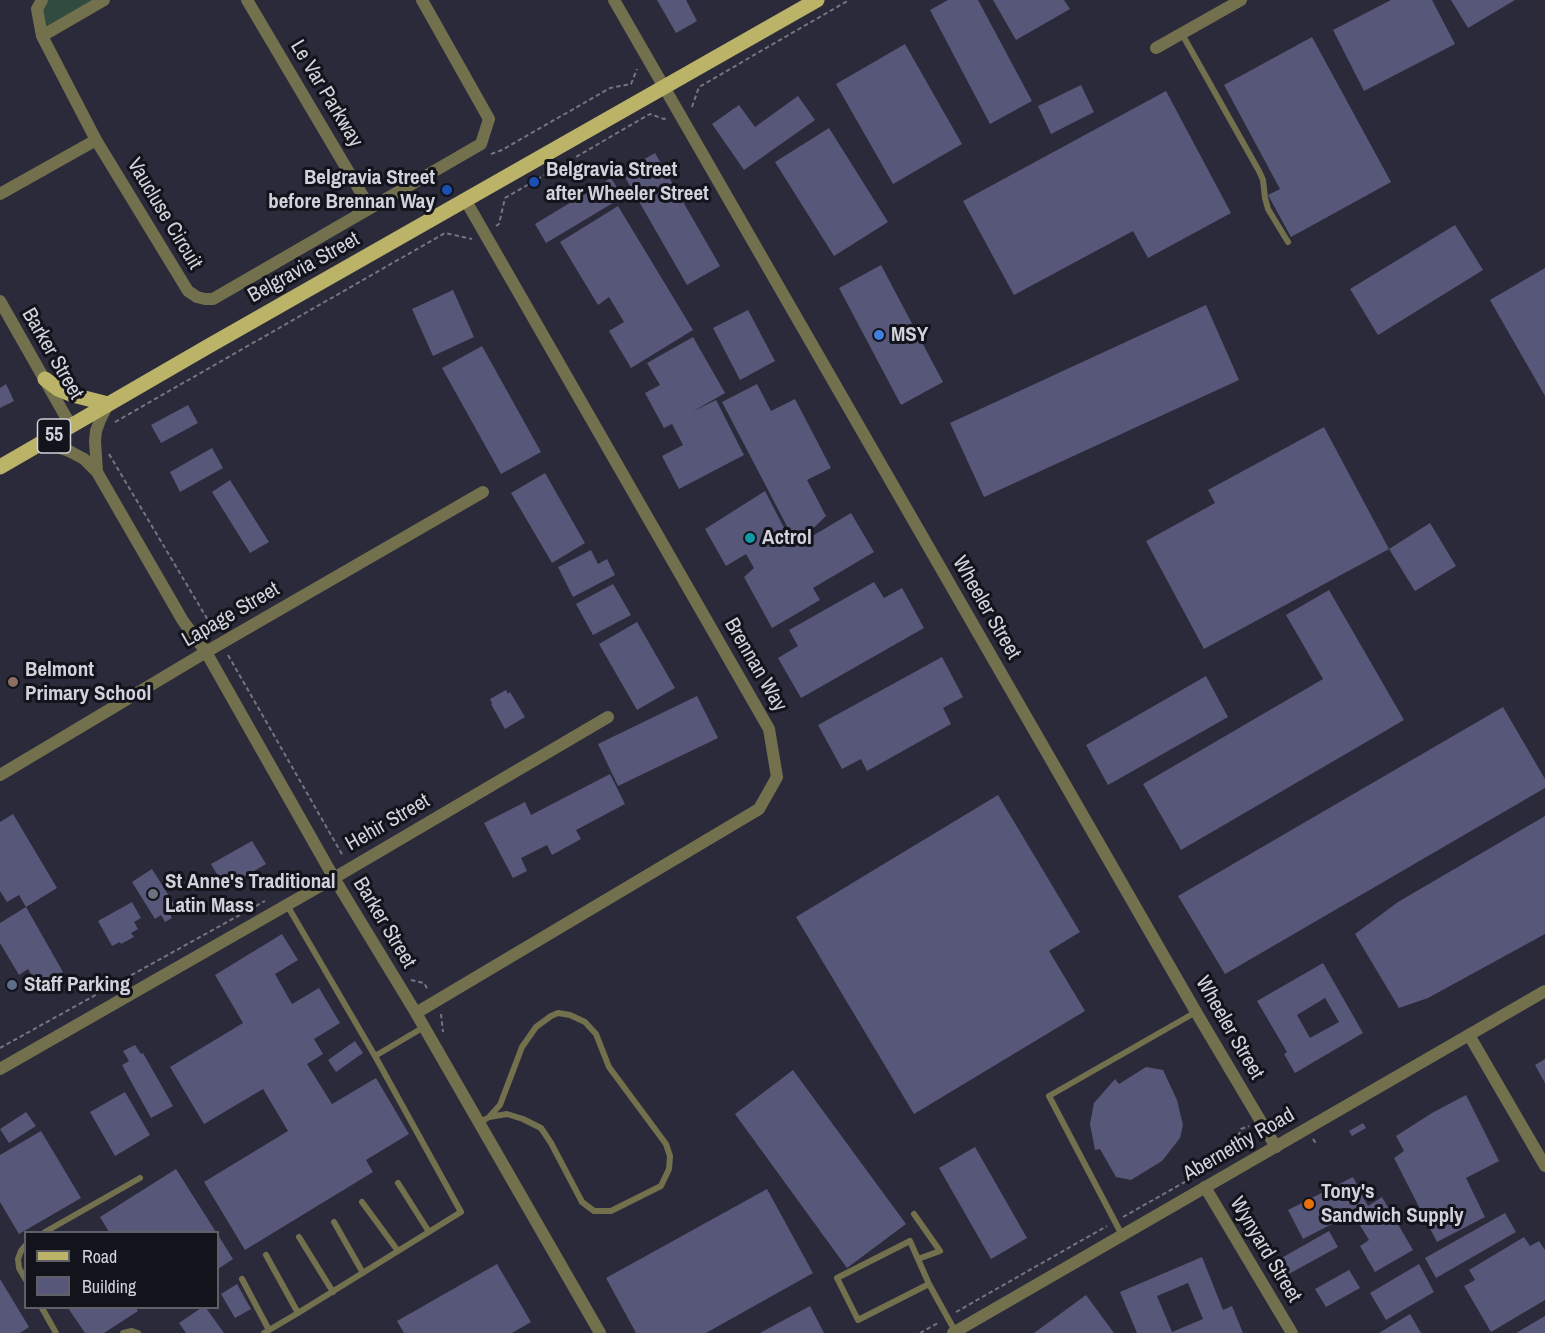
<!DOCTYPE html>
<html>
<head>
<meta charset="utf-8">
<style>
  body { margin:0 }
  #map { position:relative; width:1545px; height:1333px; overflow:hidden; background:#2a2a3a; font-family:"Archivo Narrow",sans-serif }
  canvas { display:block }
  .legend { position:absolute; left:24px; top:1231px; width:195px; height:78px; box-sizing:border-box; background:#13131b; border:2px solid #5f5f68; margin:0; padding:8px 10px; list-style:none; font-size:18px; color:#d1d2dc }
  .legend li { display:flex; align-items:center; gap:12px; height:30px }
  .legend b { width:30px; border:2px solid #5f5f68 }
</style>
</head>
<body>
<div id="map">
<canvas width="1545" height="1333"></canvas>
<ul class="legend">
<li><b style="height:8px;background:#bbb368"></b>Road</li>
<li><b style="height:16px;background:#575779"></b>Building</li>
</ul>
</div>
<script>
const g = document.querySelector('canvas').getContext('2d');
g.lineJoin = 'round';
function fillPath(path, color) { g.fillStyle = color; g.fill(path, 'evenodd'); }
const shape = rows => new Path2D(rows.map(r => 'M' + r).join(''));
function trace(path, color, width, dash) { g.strokeStyle = color; g.lineWidth = width; g.lineCap = dash ? 'butt' : 'round'; g.setLineDash(dash || []); g.stroke(path); }
function drawText(font, color, halo, rows, align = 'center') {
  g.font = font + ' "Archivo Narrow",sans-serif'; g.lineWidth = 6; g.setLineDash([]); g.textBaseline = 'middle'; g.strokeStyle = halo; g.fillStyle = color; for (const [text, x, y, turn = 0] of rows) {
    g.save(); g.translate(x, y); g.rotate((+turn || 0) * Math.PI / 180); g.textAlign = isNaN(turn) ? turn : align; if (halo) g.strokeText(text, 0, 0); g.fillText(text, 0, 0); g.restore();
  }
}
fillPath(shape([
  [42,0,104,0,42,36]
]), '#314b3e');
fillPath(shape([
  [657,0,686,0,697,21,676,33],
  [948,0,978,0,1032,101,990,124,930,10],
  [993,0,1064,0,1070,9,1016,40],
  [1391,0,1432,0,1455,44,1364,91,1333,30],
  [1451,0,1515,0,1468,28],
  [1312,37,1391,182,1291,237,1268,195,1280,189,1224,85],
  [905,44,962,144,893,184,836,84],
  [1081,85,1094,112,1051,134,1038,106],
  [1166,91,1231,213,1148,258,1133,231,1014,295,963,201],
  [798,96,815,120,744,170,712,124,739,105,755,127],
  [829,128,888,222,834,256,775,162],
  [655,153,720,266,687,285,622,172],
  [611,178,623,197,546,243,535,224],
  [618,206,693,330,631,368,609,331,624,322,609,297,598,305,560,242],
  [1455,225,1483,270,1378,335,1350,289],
  [881,265,943,382,901,405,839,288],
  [1545,268,1545,396,1490,300],
  [453,290,474,337,433,356,412,309],
  [1206,305,1239,380,984,497,950,423],
  [748,310,775,361,740,380,713,328],
  [693,337,725,393,692,412,716,400,744,455,679,489,662,456,683,445,672,424,664,428,645,393,660,385,647,363],
  [482,346,541,452,501,474,442,368],
  [6,384,14,401,0,408,0,388],
  [757,384,771,411,795,399,831,468,807,480,826,516,794,547,791,534,722,402],
  [188,405,198,423,161,443,151,425],
  [1324,427,1389,549,1204,649,1146,541,1215,503,1208,490],
  [212,448,223,468,180,492,170,472],
  [545,473,585,543,552,563,511,493],
  [230,480,269,542,250,553,212,492],
  [765,491,794,547,851,513,874,552,813,588,820,600,772,628,744,577,754,568,746,554,726,566,705,529],
  [1430,523,1456,566,1415,591,1389,549],
  [591,550,598,564,607,559,615,575,573,597,558,567],
  [874,582,884,598,902,588,924,628,801,698,778,658,798,646,789,630],
  [613,584,631,615,593,635,576,604],
  [1329,590,1404,720,1181,850,1143,784,1323,679,1286,615],
  [637,622,675,688,637,710,599,644],
  [942,657,963,697,943,708,951,724,867,771,861,759,842,769,818,725],
  [1206,676,1228,717,1108,785,1086,745],
  [506,690,508,694,510,692,525,717,505,729,491,704,492,703,490,699],
  [697,696,718,738,618,786,598,744],
  [1503,707,1545,779,1545,788,1225,974,1178,896],
  [610,774,625,804,576,830,581,839,552,855,547,845,521,858,527,871,513,878,484,823,525,802,531,815],
  [998,795,1080,932,1049,951,1085,1011,914,1114,796,917],
  [13,814,57,888,26,907,19,895,7,902,0,891,0,822],
  [1545,816,1545,934,1428,998,1399,1008,1355,934,1398,902],
  [252,841,266,864,225,888,211,864],
  [152,869,176,907,169,912,172,918,165,922,161,915,155,919,132,882],
  [132,902,141,918,134,922,138,929,131,933,134,937,121,944,120,942,112,946,98,921],
  [26,907,63,972,38,986,28,969,19,975,0,943,0,923],
  [282,934,298,960,275,974,292,1004,319,988,340,1023,314,1039,323,1054,307,1064,332,1104,376,1078,409,1134,366,1160,373,1172,245,1250,204,1182,288,1131,263,1089,204,1124,170,1067,243,1023,215,975],
  [1323,963,1363,1033,1295,1073,1284,1054,1287,1052,1257,1001],
  [1325,998,1339,1022,1310,1038,1297,1015],
  [355,1041,363,1053,336,1072,328,1060],
  [135,1045,141,1054,143,1053,173,1106,151,1118,122,1065,129,1061,123,1051],
  [1545,1059,1545,1083,1535,1065],
  [1146,1067,1163,1070,1177,1100,1183,1125,1180,1138,1162,1161,1131,1180,1116,1177,1100,1149,1095,1150,1090,1124,1094,1103,1115,1079,1119,1084],
  [793,1070,906,1224,847,1268,735,1114],
  [125,1092,150,1135,115,1156,90,1112],
  [1466,1095,1499,1161,1466,1178,1485,1217,1437,1242,1394,1158,1404,1151,1396,1136,1432,1113],
  [26,1112,36,1126,9,1143,0,1129],
  [1363,1123,1366,1128,1352,1136,1349,1131],
  [41,1131,81,1198,19,1234,0,1202,0,1155],
  [975,1147,1027,1238,991,1259,939,1168],
  [176,1169,216,1232,109,1232,100,1217],
  [1353,1177,1368,1206,1382,1197,1413,1250,1375,1272,1360,1246,1369,1240,1353,1214,1361,1209,1303,1239,1288,1210],
  [767,1189,813,1273,706,1333,636,1333,606,1278],
  [1505,1213,1516,1232,1436,1278,1425,1258],
  [1329,1231,1338,1247,1287,1275,1278,1260],
  [218,1235,233,1259,218,1269],
  [1524,1237,1530,1246,1539,1241,1545,1250,1545,1300,1491,1332,1464,1286,1475,1280,1469,1270],
  [1202,1257,1223,1310,1232,1306,1243,1333,1137,1333,1120,1292],
  [1188,1283,1203,1319,1172,1332,1157,1296],
  [497,1264,531,1322,512,1333,404,1333,397,1321],
  [1419,1264,1434,1292,1386,1320,1370,1293],
  [1349,1270,1360,1288,1326,1307,1315,1289],
  [0,1279,29,1327,20,1333,0,1333],
  [237,1284,251,1309,235,1318,221,1294],
  [1086,1295,1114,1333,1034,1333],
  [810,1306,824,1333,760,1333],
  [68,1308,136,1308,138,1311,104,1333,85,1333],
  [201,1308,206,1308,224,1333,186,1333,179,1323],
  [1410,1314,1421,1333,1379,1333],
  [1545,1316,1545,1333,1516,1333]
]), '#575779');
trace(shape([
  [692,107,699,87,849,0],
  [491,154,502,150,610,88,631,84,637,69],
  [496,226,499,224,505,198,650,114,664,119,667,118],
  [115,422,445,233,472,239],
  [109,454,215,632],
  [228,655,343,856],
  [411,980,424,983,428,990],
  [441,1014,443,1032],
  [0,1048,265,901],
  [1276,1120,1287,1123],
  [1313,1139,1317,1145],
  [1230,1157,1241,1129,1249,1126],
  [1123,1217,1206,1170],
  [956,1312,1107,1226],
  [920,1333,938,1323]
]), '#747482', 2, [4.5, 3]);
trace(shape([
  [1182,34,1259,171,1263,180,1265,198,1268,209,1288,242],
  [287,905,375,1056,424,1027],
  [479,1123,489,1117,500,1105,522,1047,536,1027,551,1016,558,1013,570,1015,585,1022,596,1034,609,1067,666,1144,670,1156,669,1169,661,1186,611,1211,594,1211,582,1202,551,1143,541,1128,523,1119,507,1114,489,1117],
  [398,1183,429,1232],
  [362,1202,398,1251],
  [914,1214,940,1251,918,1259],
  [334,1222,363,1273],
  [45,1232,140,1178],
  [1122,1235,1049,1096,1196,1012],
  [299,1237,333,1292],
  [26,1245,21,1251,18,1259,19,1268,26,1280],
  [266,1255,298,1313],
  [242,1279,269,1330],
  [929,1284,858,1320,837,1278,910,1241,929,1284,955,1331],
  [42,1308,56,1333],
  [123,1333,132,1331,138,1333],
  [264,1333,298,1313,461,1212,375,1056]
]), '#73704d', 6);
trace(shape([
  [42,0,37,9,42,36,96,140,188,291,197,297,205,299,213,299,481,144,489,119,422,0],
  [247,0,370,208],
  [614,0,1196,1012,1276,1147],
  [42,36,104,0],
  [1156,48,1241,0],
  [0,194,96,140],
  [0,301,71,426],
  [44,442,69,451,84,459,97,472,183,621,206,652,334,878,416,1013,600,1333],
  [97,472,95,441,96,431,100,420,108,404],
  [0,775,206,652,483,492],
  [416,1013,759,809,777,777,769,729,466,201],
  [1469,1035,1545,1166],
  [0,1069,334,878,608,717],
  [1205,1187,1292,1333]
]), '#73704d', 12);
trace(shape([
  [953,1333,1545,991]
]), '#73704d', 12);
trace(shape([
  [45,379,58,389,73,395,108,404],
  [0,467,207,347,817,0]
]), '#bbb368', 15);
for (const [x, y, r, color] of [
  [534,182,6,"#1a4fb4"],
  [447,190,6,"#1a4fb4"],
  [879,335,6,"#3f7fe0"],
  [750,538,6,"#0f9aa8"],
  [13,682,6,"#8d6e63"],
  [153,894,6,"#6b7280"],
  [12,985,6,"#5c6f8a"],
  [1309,1204,6,"#e8710a"]
]) { const dot = new Path2D(); dot.arc(x, y, r, 0, 2 * Math.PI); g.fillStyle = color; g.fill(dot); trace(dot, '#13131b', 2); }
for (const [x, y, w] of [
  [54,436,33]
]) { const box = new Path2D(); box.roundRect(x - w / 2, y - 17, w, 34, 4.5); g.fillStyle = '#13131b'; g.fill(box); trace(box, '#d1d2dc', 1.5); }
drawText('bold 20px', '#d1d2dc', null, [
  ["55",54,436]
]);
drawText('21px', '#d1d2dc', '#13131b', [
  ["Le Var Parkway",326,94,59],
  ["Vaucluse Circuit",164,214,59],
  ["Belgravia Street",304,268,-29],
  ["Barker Street",52,354,60],
  ["Wheeler Street",986,608,60],
  ["Lapage Street",231,615,-30],
  ["Brennan Way",755,665,60],
  ["Hehir Street",388,823,-30],
  ["Barker Street",384,923,59],
  ["Wheeler Street",1229,1028,60],
  ["Abernethy Road",1239,1145,-30],
  ["Wynyard Street",1265,1250,59]
]);
drawText('bold 21px', '#d1d2dc', '#13131b', [
  ["Belgravia Street",546,170],
  ["after Wheeler Street",546,194],
  ["Belgravia Street",435,178,"right"],
  ["before Brennan Way",435,202,"right"],
  ["MSY",891,335],
  ["Actrol",762,538],
  ["Belmont",25,670],
  ["Primary School",25,694],
  ["St Anne's Traditional",165,882],
  ["Latin Mass",165,906],
  ["Staff Parking",24,985],
  ["Tony's",1321,1192],
  ["Sandwich Supply",1321,1216]
], 'left');
</script>
</body>
</html>
